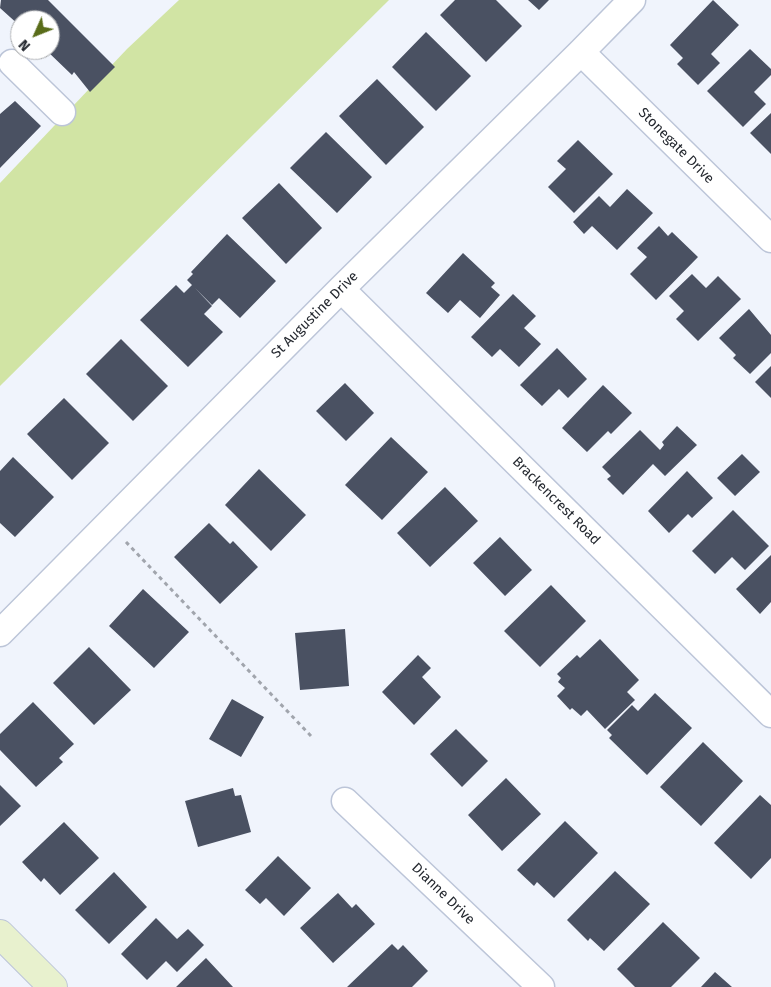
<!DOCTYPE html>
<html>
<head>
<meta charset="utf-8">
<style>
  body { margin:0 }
  #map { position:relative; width:771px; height:987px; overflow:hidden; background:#f0f4fc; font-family:"Fira Sans",sans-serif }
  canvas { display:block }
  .north { position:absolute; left:10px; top:10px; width:50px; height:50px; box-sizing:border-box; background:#fff; border:1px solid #a7a9ac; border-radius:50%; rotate:226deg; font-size:14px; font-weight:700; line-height:20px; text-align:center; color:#24282f }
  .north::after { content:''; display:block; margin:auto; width:18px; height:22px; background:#596c19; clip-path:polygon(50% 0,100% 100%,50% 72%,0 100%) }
</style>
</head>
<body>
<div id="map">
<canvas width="771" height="987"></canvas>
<div class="north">N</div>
</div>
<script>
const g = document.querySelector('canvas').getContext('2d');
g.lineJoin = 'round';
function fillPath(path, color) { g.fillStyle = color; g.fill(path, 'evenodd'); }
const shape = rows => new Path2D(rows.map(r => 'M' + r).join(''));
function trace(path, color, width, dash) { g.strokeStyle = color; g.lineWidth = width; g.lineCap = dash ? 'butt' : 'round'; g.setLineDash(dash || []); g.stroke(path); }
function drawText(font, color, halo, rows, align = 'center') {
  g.font = font + ' "Fira Sans",sans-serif'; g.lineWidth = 5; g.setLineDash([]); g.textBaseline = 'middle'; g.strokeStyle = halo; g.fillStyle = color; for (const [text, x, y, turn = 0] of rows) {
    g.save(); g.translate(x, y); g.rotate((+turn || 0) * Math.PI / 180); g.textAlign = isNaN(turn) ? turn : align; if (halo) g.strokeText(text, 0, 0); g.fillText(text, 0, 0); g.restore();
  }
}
fillPath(shape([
  [179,0,389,0,0,386,0,183,127,49]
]), '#d1e4a4');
fillPath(shape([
  [1,0,48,0,115,67,90,92,74,72,72,75,46,50,50,50,50,20,20,20,20,26,0,8],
  [455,0,496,0,522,26,486,62,440,15],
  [528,0,549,0,539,10],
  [713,0,739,25,711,54,720,63,698,85,677,64,683,58,670,45],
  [426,32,471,76,436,111,392,67],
  [750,49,771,69,771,75,754,92,766,104,743,127,707,91],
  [377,79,424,127,386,165,339,116],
  [15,101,41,126,0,168,0,114],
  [771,113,771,154,750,133],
  [326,132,372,177,337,213,290,168],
  [578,140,613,174,574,213,548,187,566,169,557,161],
  [279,183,322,228,286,264,242,218],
  [627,189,653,213,617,250,592,226,584,234,573,222,599,196,610,207],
  [659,226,668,236,672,232,698,257,656,300,630,274,647,257,637,248],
  [227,234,276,281,240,318,219,298,212,305,195,288,212,306,204,314,223,332,188,367,140,320,176,285,184,293,192,285,187,280,193,274,191,272],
  [463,253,495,283,491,287,500,295,480,318,460,300,448,313,426,293],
  [692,274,706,288,718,276,741,299,698,341,676,319,684,311,669,296],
  [513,294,536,316,524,328,541,344,519,367,500,349,492,357,471,337],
  [749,309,771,335,771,353,750,374,733,358,736,355,719,338],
  [121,339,168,386,133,421,86,374],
  [557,348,587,379,568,398,559,389,542,406,520,385],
  [771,366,771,398,755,382],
  [345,383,374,413,346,441,316,411],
  [603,385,632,413,611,434,608,431,587,452,562,428],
  [64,398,109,443,72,480,27,434],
  [677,426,697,445,665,476,653,464,623,495,607,479,611,476,602,467,640,430,660,450,664,445,662,442],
  [391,437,428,472,382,520,345,485],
  [742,454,760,472,735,496,717,478],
  [13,457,54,497,15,537,0,523,0,471],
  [259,469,306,515,271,551,225,505],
  [687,471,713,498,692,518,688,514,669,533,648,511],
  [445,487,478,521,430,567,397,533],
  [733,510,769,546,745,570,732,557,715,574,692,551],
  [209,523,230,544,233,541,258,567,220,604,174,557],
  [500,537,532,570,505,596,473,563],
  [771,555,771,602,760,614,736,589],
  [551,585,586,621,540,667,504,631],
  [143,589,189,632,154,668,109,626],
  [345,629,349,686,300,690,295,633],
  [600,639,639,680,627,692,635,700,605,729,587,710,581,716,572,708,570,710,557,696,565,688,558,682,561,678,557,674,577,655,580,658],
  [89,647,131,690,94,725,53,683],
  [418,655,431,668,422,677,441,697,414,725,382,692],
  [655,693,692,728,647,775,609,738,612,735,607,730,632,705,638,711],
  [232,699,264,717,241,757,209,739],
  [33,702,74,744,59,758,63,762,36,787,0,750,0,734],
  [456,729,488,761,462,787,430,754],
  [703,742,743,781,701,826,660,787],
  [506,778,541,814,502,851,468,815],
  [0,785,21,806,0,826],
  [233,788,235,796,241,795,251,832,198,847,185,801],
  [760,795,771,805,771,858,751,879,714,843],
  [565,821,598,853,554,898,537,882,534,886,517,870],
  [64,822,99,858,60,895,44,878,41,882,22,862],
  [278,856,311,888,284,916,266,898,260,904,245,890],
  [615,871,650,904,604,951,590,938,588,941,567,920],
  [114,872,147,907,109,944,75,910],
  [338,893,352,908,356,904,375,924,333,963,300,928],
  [156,918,177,939,188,929,204,945,177,972,166,961,147,980,121,954],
  [663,922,700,958,671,987,635,987,617,969],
  [392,944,398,950,403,945,428,971,412,987,347,987],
  [206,958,233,987,176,987],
  [715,972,732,987,701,987]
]), '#4a5162');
const street = shape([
  [581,52,771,239],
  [12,63,62,112],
  [341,289,771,714],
  [0,633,341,289,581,52,632,0],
  [345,801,541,987]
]);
const secondary = shape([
  [0,934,53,987]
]);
trace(street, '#bcc5d8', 29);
trace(secondary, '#bcc5d8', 30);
trace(shape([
  [126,542,311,736]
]), '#a1a5ad', 3, [4, 4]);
trace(street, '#fff', 26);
trace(secondary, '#e8f1ce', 28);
drawText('14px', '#24282f', '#fff', [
  ["Stonegate Drive",676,146,45],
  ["St Augustine Drive",315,315,-45],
  ["Brackencrest Road",556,501,45],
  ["Dianne Drive",443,894,44]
]);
</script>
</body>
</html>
